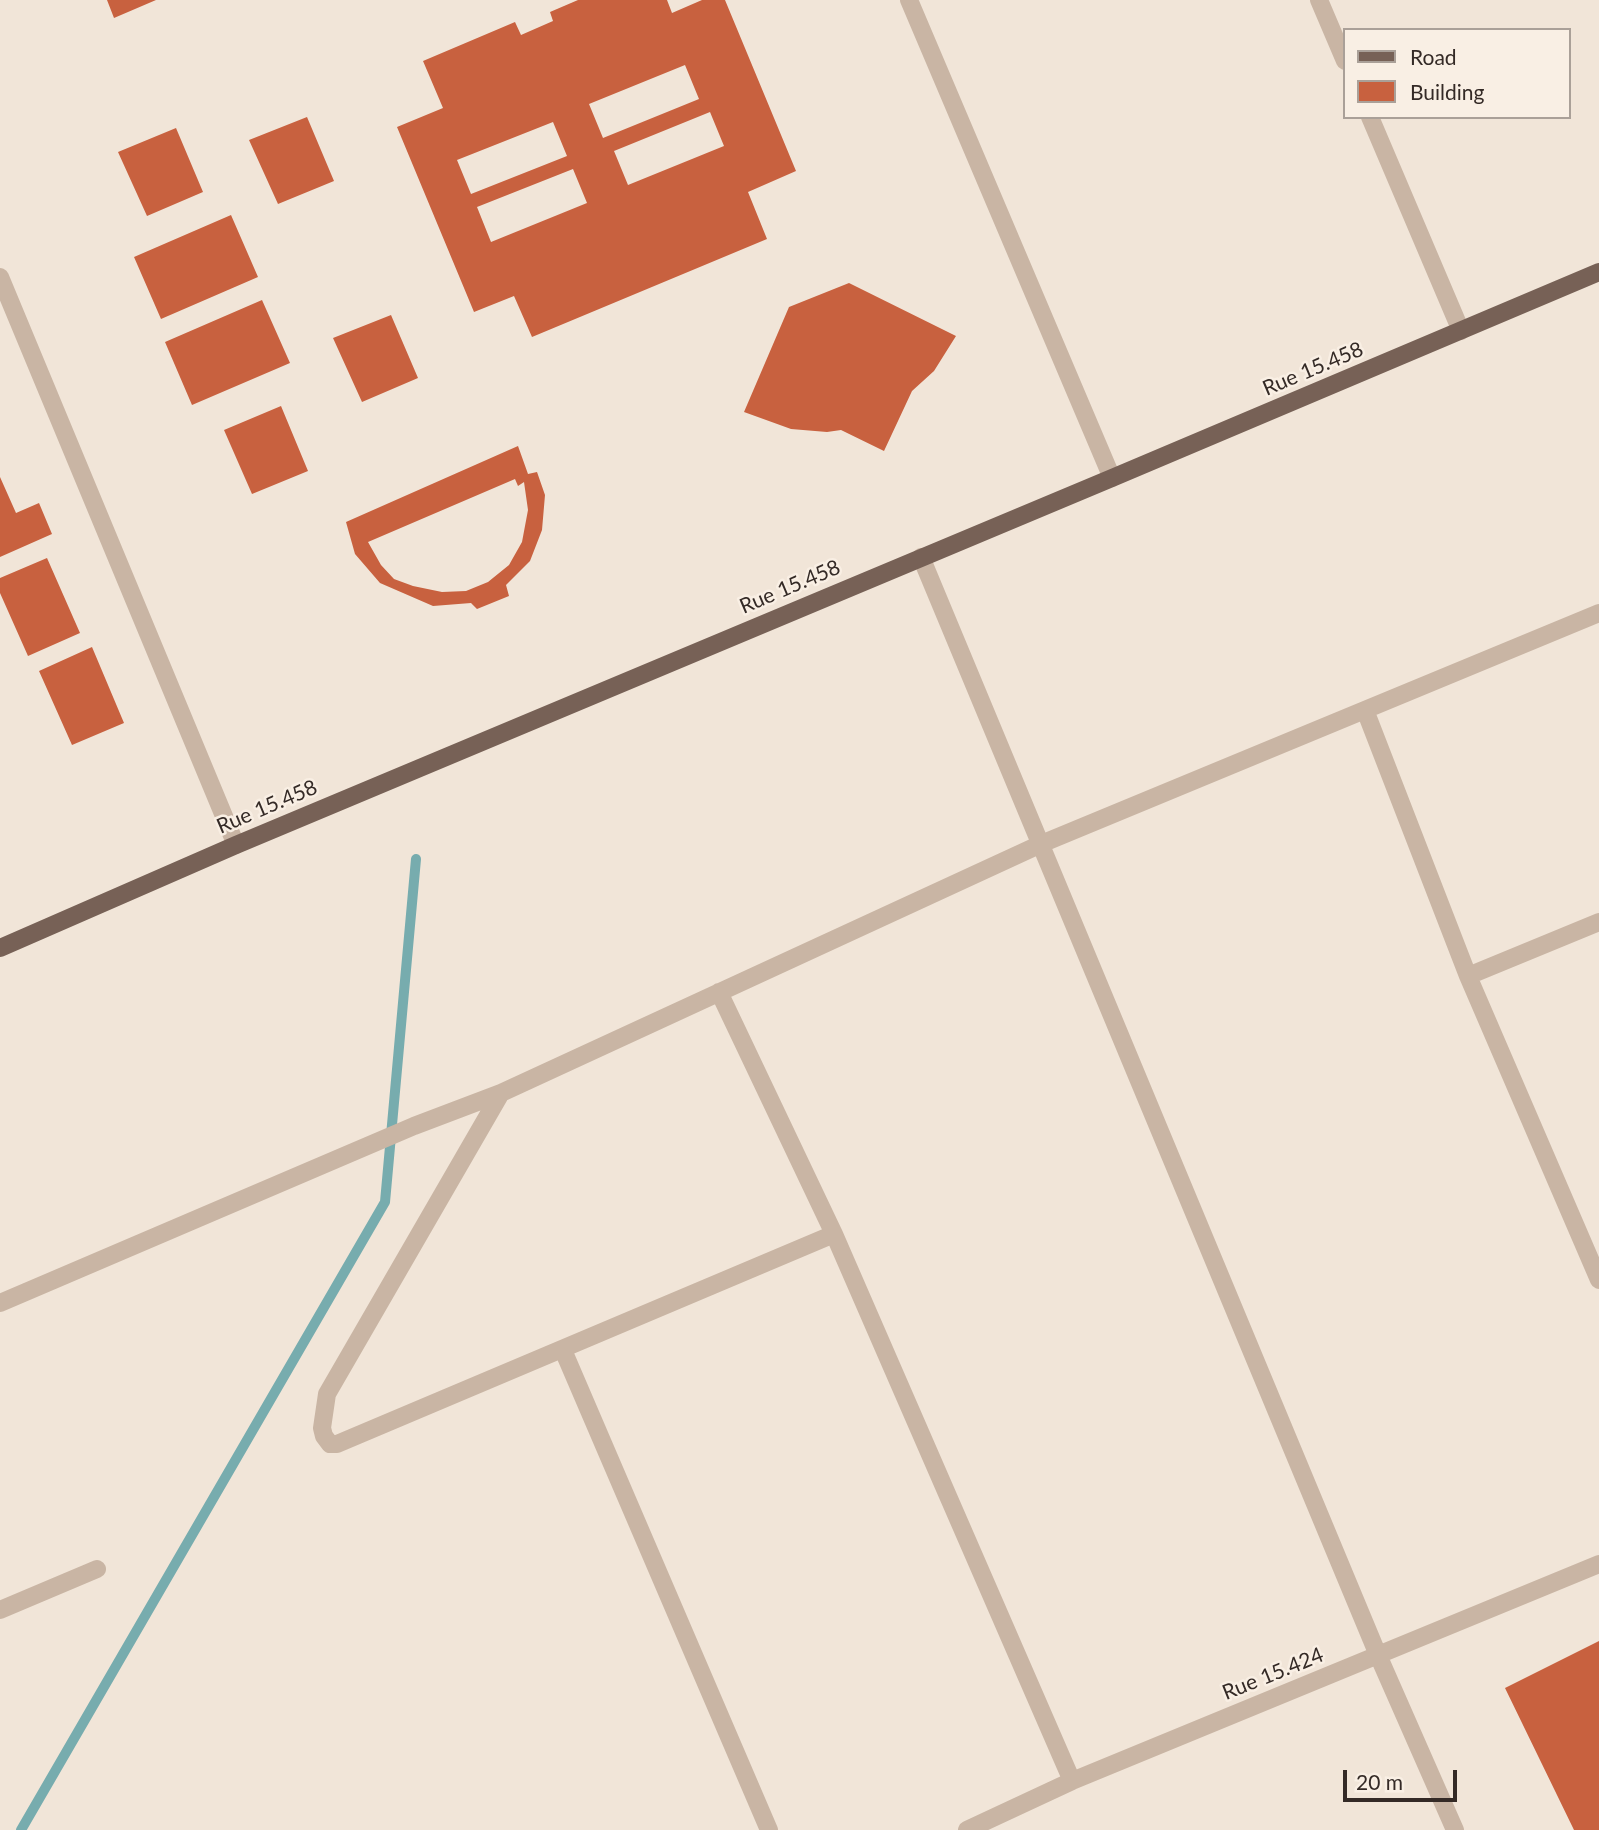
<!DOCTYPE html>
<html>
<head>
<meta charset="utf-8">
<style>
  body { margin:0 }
  #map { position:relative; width:1599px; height:1830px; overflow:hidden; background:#f1e5d8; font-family:Lato,sans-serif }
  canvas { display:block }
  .legend { position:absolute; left:1343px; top:28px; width:228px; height:91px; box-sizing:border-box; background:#f9efe4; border:2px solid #aaa098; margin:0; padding:9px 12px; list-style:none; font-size:21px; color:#342a26 }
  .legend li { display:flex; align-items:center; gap:14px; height:35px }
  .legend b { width:35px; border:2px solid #aaa098 }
  .scale { position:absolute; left:1343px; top:1770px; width:114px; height:32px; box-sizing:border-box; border:4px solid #342a26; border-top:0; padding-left:9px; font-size:21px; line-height:24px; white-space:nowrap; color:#342a26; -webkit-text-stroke:5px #f9efe4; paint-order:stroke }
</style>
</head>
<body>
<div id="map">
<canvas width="1599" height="1830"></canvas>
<ul class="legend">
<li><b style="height:9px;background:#776156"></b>Road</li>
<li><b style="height:19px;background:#c8613f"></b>Building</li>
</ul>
<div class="scale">20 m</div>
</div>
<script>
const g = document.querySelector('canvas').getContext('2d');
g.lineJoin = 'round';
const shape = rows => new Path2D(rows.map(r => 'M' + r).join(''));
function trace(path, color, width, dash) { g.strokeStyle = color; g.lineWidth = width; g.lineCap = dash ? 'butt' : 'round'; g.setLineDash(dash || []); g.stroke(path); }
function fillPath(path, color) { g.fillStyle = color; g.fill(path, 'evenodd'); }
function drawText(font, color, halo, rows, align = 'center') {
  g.font = font + ' Lato,sans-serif'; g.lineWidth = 5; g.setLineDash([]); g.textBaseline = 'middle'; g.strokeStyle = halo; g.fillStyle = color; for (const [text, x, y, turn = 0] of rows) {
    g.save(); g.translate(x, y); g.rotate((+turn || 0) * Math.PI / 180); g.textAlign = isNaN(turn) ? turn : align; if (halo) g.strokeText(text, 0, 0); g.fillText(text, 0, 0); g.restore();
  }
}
trace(shape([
  [21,1830,385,1202,416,859]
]), '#77acae', 10);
fillPath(shape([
  [107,0,156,0,114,18],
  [578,0,667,0,672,13,702,0,725,0,796,171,748,192,767,239,532,337,514,296,474,312,397,127,443,108,423,61,515,22,521,35,553,21,550,12],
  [685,65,699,99,603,138,589,104],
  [710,112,724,146,628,185,614,151],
  [553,122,567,156,471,194,457,160],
  [573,169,587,203,491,242,477,207],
  [307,117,334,181,278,204,249,140],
  [176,128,203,192,147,216,118,152],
  [231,215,258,277,161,319,134,257],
  [849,283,956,336,934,371,912,391,884,451,841,430,827,432,791,429,744,412,789,307],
  [262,300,290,363,192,405,165,342],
  [391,315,418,378,362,402,333,338],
  [281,406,308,471,252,494,224,430],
  [518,446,528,474,537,472,545,495,542,530,530,561,506,585,509,596,477,609,471,603,433,606,380,583,355,554,346,522],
  [515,479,518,486,524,482,528,510,522,542,509,565,488,582,466,591,442,592,413,586,394,579,381,565,368,542],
  [0,477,16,513,39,503,52,534,0,557],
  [47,558,80,633,28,656,0,593,0,578],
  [92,647,124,723,72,745,39,671],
  [1599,1641,1599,1830,1574,1830,1505,1688]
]), '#c8613f');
trace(shape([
  [909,0,1112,478],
  [1319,0,1345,61],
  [1370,117,1461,331],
  [0,277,236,845],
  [921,557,1378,1655,1455,1830],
  [1365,710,1468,976,1599,1280],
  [1468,976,1599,922],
  [719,992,834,1234,1072,1781],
  [501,1093,327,1394,322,1428,324,1436,330,1444,337,1444,834,1234],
  [0,1303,414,1126,501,1093,1041,844,1599,613],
  [563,1350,769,1830],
  [0,1610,97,1569],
  [967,1830,1072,1781,1599,1564]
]), '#c9b5a4', 18);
trace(shape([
  [0,948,236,845,1112,478,1599,272]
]), '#776156', 18);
drawText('21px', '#342a26', '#f9efe4', [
  ["Rue 15.458",1313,369,-23],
  ["Rue 15.458",790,587,-23],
  ["Rue 15.458",267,807,-23],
  ["Rue 15.424",1273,1674,-22]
]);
</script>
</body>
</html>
